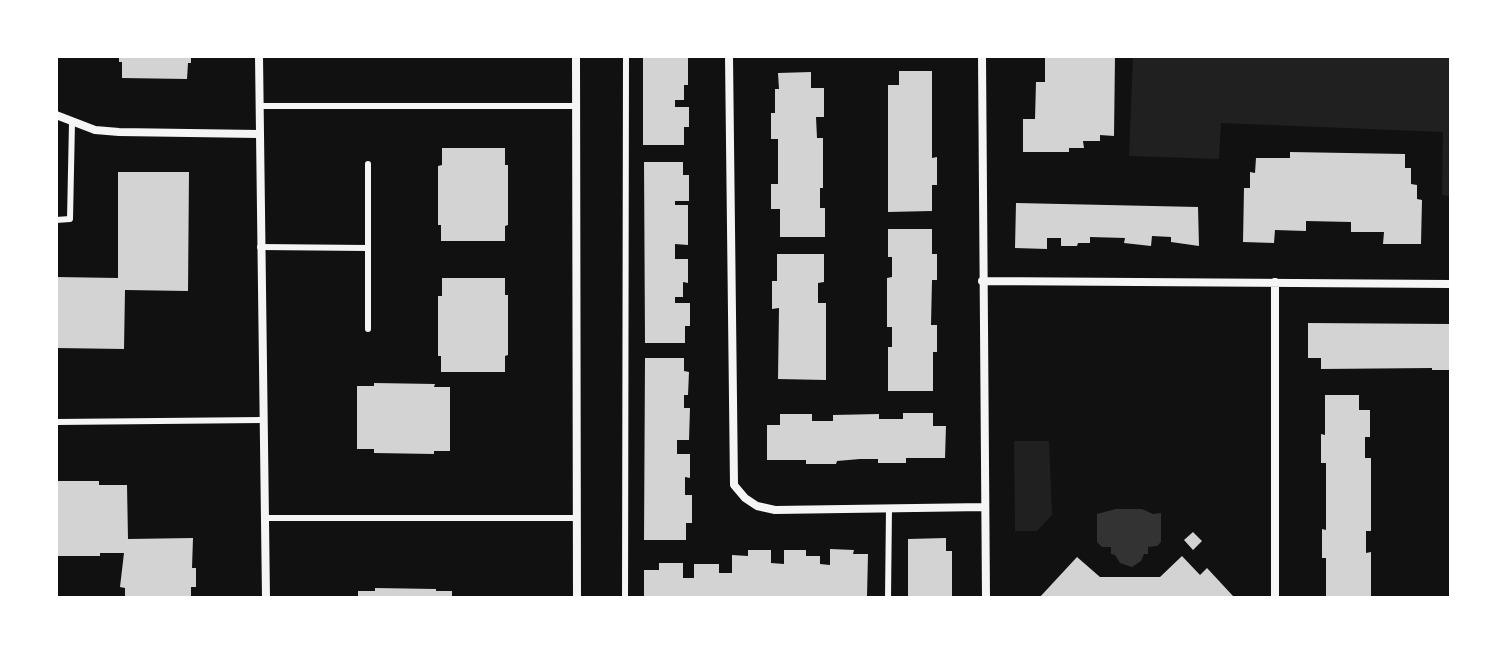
<!DOCTYPE html>
<html>
<head>
<meta charset="utf-8">
<style>
  body { margin:0 }
  #map { position:relative; width:1507px; height:654px; overflow:hidden; background:#111; font-family:Cabin,sans-serif }
  canvas { display:block }
  .frame { position:absolute; inset:0; border:58px solid #fff; pointer-events:none }
</style>
</head>
<body>
<div id="map">
<canvas width="1507" height="654"></canvas>
<div class="frame"></div>
</div>
<script>
const g = document.querySelector('canvas').getContext('2d');
g.lineJoin = 'round';
function fillPath(path, color) { g.fillStyle = color; g.fill(path, 'evenodd'); }
const shape = rows => new Path2D(rows.map(r => 'M' + r).join(''));
function trace(path, color, width, dash) { g.strokeStyle = color; g.lineWidth = width; g.lineCap = dash ? 'butt' : 'round'; g.setLineDash(dash || []); g.stroke(path); }
fillPath(shape([
  [1133,56,1451,56,1451,196,1442,195,1443,132,1221,123,1219,159,1129,156],
  [1014,441,1049,441,1052,515,1037,531,1015,531]
]), '#202020');
fillPath(shape([
  [1116,509,1142,509,1153,514,1161,513,1161,542,1157,546,1148,547,1148,554,1144,554,1141,561,1132,567,1120,563,1115,555,1111,554,1111,547,1102,547,1097,542,1097,514]
]), '#333');
fillPath(shape([
  [119,56,191,56,191,63,188,63,187,79,122,78,122,62,119,62],
  [643,56,688,56,688,85,684,85,684,100,675,100,675,107,689,107,689,127,684,127,684,145,643,145],
  [1045,56,1115,56,1114,136,1100,135,1100,141,1083,141,1084,148,1069,148,1069,152,1023,152,1023,119,1035,119,1036,82,1045,82],
  [899,71,932,71,932,158,937,157,937,185,932,185,932,211,888,212,888,85,899,85],
  [811,72,811,88,824,88,824,117,816,117,817,138,823,138,823,188,820,188,820,208,825,208,825,237,780,237,780,209,771,209,771,184,778,184,778,139,771,139,771,113,775,113,775,89,779,89,778,73],
  [442,148,505,148,505,165,508,165,508,225,505,226,505,241,441,241,441,225,438,225,438,166,442,165],
  [1290,152,1405,154,1405,168,1411,168,1411,184,1417,185,1417,199,1422,200,1421,244,1383,244,1384,232,1351,232,1351,222,1306,221,1306,231,1275,230,1274,243,1243,242,1244,188,1250,188,1250,172,1255,173,1256,158,1290,158],
  [644,162,683,162,683,175,689,175,689,201,675,201,675,205,688,205,688,245,675,244,675,259,688,259,688,283,683,282,683,297,675,297,675,303,690,303,690,326,685,326,685,343,645,343],
  [118,172,189,172,188,291,125,290,124,349,56,348,56,277,118,278],
  [1016,203,1198,207,1199,246,1171,242,1171,237,1152,236,1151,246,1124,243,1125,238,1090,237,1090,243,1078,243,1077,246,1061,246,1061,238,1047,238,1047,249,1015,248],
  [888,229,932,229,932,254,937,254,937,280,932,280,931,325,937,325,937,352,933,352,933,391,888,391,888,347,892,347,892,327,887,327,887,278,892,277,892,257,888,257],
  [777,254,824,254,824,282,818,283,818,303,826,303,826,380,778,379,779,308,772,309,772,281,777,281],
  [442,278,505,278,505,295,508,295,508,355,505,356,505,372,441,372,441,356,438,356,438,296,442,296],
  [1308,323,1451,324,1451,370,1432,370,1432,368,1321,369,1321,358,1308,358],
  [645,358,684,358,684,371,689,372,688,395,684,395,684,408,690,408,689,440,677,440,677,454,690,454,690,478,685,477,685,495,692,495,692,523,686,523,686,540,644,540],
  [374,383,435,384,434,387,450,387,450,451,434,451,434,454,374,453,374,449,357,449,357,386,374,386],
  [1325,395,1359,395,1359,410,1370,410,1370,437,1365,437,1365,458,1371,458,1371,531,1366,531,1366,553,1371,552,1371,598,1326,598,1326,558,1322,558,1322,529,1326,530,1326,463,1321,463,1321,434,1325,435],
  [903,413,933,413,933,426,946,426,945,458,906,458,906,463,878,463,878,459,860,459,837,461,836,464,806,464,806,460,767,460,767,425,780,425,780,414,812,414,812,421,833,421,833,415,879,414,879,419,903,419],
  [56,481,99,481,99,485,127,485,128,539,193,538,192,568,196,568,196,587,191,587,191,598,125,598,125,588,120,587,124,553,100,553,100,556,56,556],
  [1193,532,1202,541,1193,550,1184,540],
  [946,538,946,551,952,551,952,598,908,598,908,539],
  [830,549,854,550,853,554,868,554,867,597,644,598,644,570,659,570,659,563,683,563,683,578,694,578,694,564,719,564,719,573,732,573,732,555,748,556,748,550,771,550,771,563,784,564,784,550,806,550,806,556,820,556,820,564,830,565],
  [1182,556,1200,575,1207,568,1233,596,1231,598,1039,598,1077,557,1100,577,1160,577],
  [375,588,436,589,436,591,452,591,452,598,358,598,358,591,375,591]
]), '#d3d3d3');
trace(shape([
  [259,106,576,106],
  [56,220,70,219,72,122],
  [260,247,368,248,368,164],
  [368,329,368,248],
  [56,422,262,420],
  [265,518,577,518],
  [625,598,626,56],
  [888,598,889,508]
]), '#f5f5f5', 6);
trace(shape([
  [259,56,266,598],
  [576,56,577,598],
  [729,56,734,485,745,498,757,506,775,510,985,507],
  [982,56,986,598],
  [56,115,95,130,119,132,259,134],
  [982,281,1451,284],
  [1275,282,1275,598]
]), '#f5f5f5', 8);
</script>
</body>
</html>
